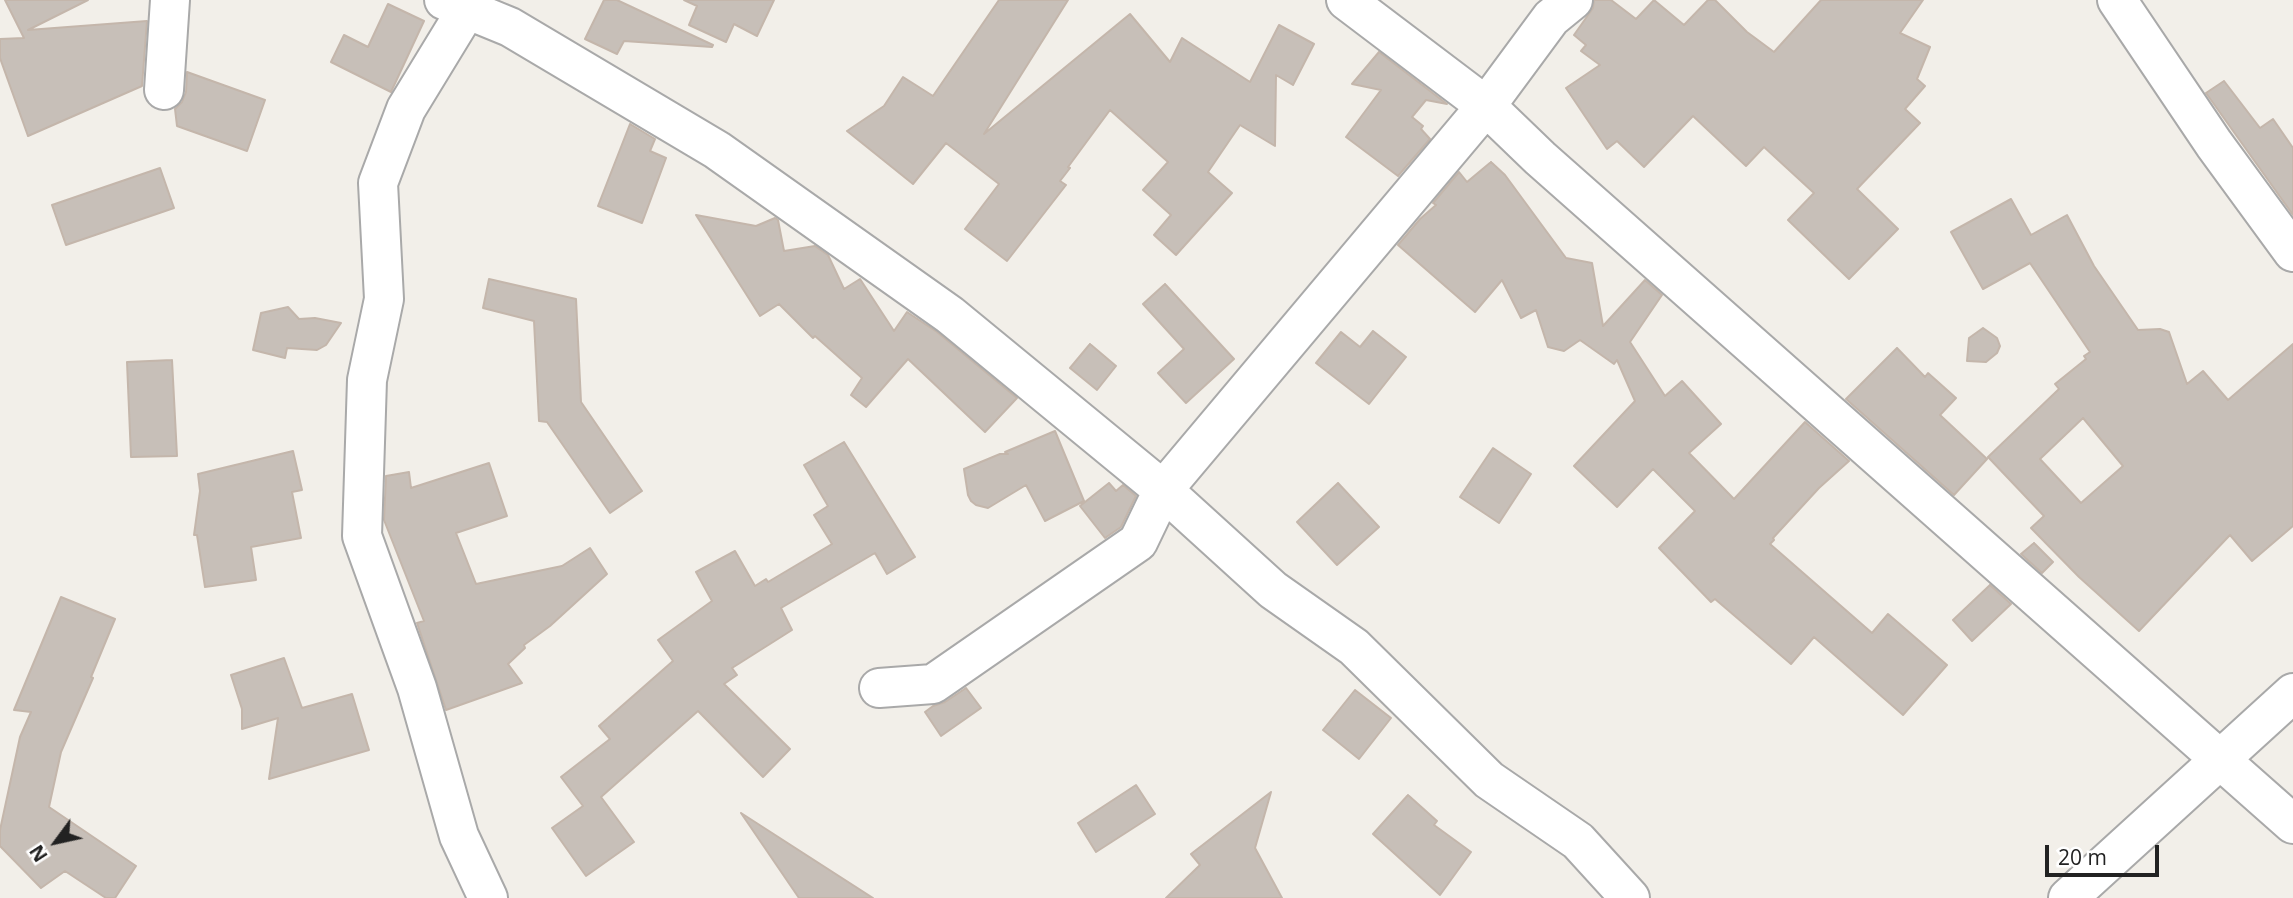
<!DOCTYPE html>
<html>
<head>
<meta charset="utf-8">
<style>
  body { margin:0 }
  #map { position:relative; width:2293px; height:898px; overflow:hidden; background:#f2efe9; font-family:"Open Sans",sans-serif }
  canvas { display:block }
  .north { position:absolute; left:21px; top:807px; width:70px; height:70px; -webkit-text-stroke:5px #fff; paint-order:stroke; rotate:237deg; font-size:19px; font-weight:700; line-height:28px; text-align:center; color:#222 }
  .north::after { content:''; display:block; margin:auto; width:24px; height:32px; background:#222; clip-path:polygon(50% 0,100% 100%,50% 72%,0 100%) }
  .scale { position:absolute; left:2045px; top:845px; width:114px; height:32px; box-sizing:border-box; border:4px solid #222; border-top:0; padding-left:9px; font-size:21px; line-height:24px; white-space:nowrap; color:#222; -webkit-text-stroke:5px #fff; paint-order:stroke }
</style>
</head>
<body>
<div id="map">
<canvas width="2293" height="898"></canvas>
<div class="north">N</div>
<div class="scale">20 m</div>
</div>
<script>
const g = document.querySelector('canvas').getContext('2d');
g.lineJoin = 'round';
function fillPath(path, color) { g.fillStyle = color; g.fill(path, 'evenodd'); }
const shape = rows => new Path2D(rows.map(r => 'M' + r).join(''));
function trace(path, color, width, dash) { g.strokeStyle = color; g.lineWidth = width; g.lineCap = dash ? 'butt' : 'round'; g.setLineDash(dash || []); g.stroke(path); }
const building = shape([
  [5,0,88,0,28,30,147,21,142,86,28,136,0,58,0,39,24,38,5,0],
  [604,0,617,0,713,45,712,47,624,41,617,54,585,39,604,0],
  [684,0,774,0,757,36,734,24,726,42,689,25,697,6,684,0],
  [999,0,1068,0,984,134,1130,14,1170,62,1182,38,1250,82,1279,25,1314,44,1293,85,1276,75,1275,146,1240,125,1208,172,1232,193,1176,255,1154,235,1171,215,1143,190,1168,162,1110,110,1068,167,1070,168,1060,181,1066,185,1007,261,965,229,999,184,946,143,913,184,847,131,884,106,903,77,933,96,999,0],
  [1594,0,1611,0,1636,19,1654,0,1684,25,1708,0,1715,0,1747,32,1774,52,1821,0,1923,0,1900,33,1930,47,1917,79,1925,86,1905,109,1920,123,1857,189,1898,229,1849,279,1788,220,1814,193,1764,147,1746,166,1693,116,1644,167,1617,141,1607,149,1566,88,1600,65,1581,51,1586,45,1574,35,1593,8,1594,0],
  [388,4,424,21,391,92,331,62,344,35,368,47,388,4],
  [1379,52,1447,104,1426,100,1412,117,1423,126,1421,129,1430,139,1398,176,1346,137,1381,90,1352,84,1379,52],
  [187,72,265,100,247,151,177,126,175,109,182,102,186,92,187,72],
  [2224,81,2260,128,2273,119,2293,148,2293,215,2206,93,2224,81],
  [630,124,655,139,650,151,666,158,642,223,598,206,630,124],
  [1491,162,1505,175,1566,258,1592,263,1603,326,1645,280,1662,295,1630,342,1665,396,1682,381,1721,424,1689,453,1734,499,1805,422,1849,461,1819,488,1773,538,1774,540,1770,544,1872,633,1888,614,1947,665,1903,715,1814,637,1791,664,1715,599,1711,602,1659,548,1695,511,1653,469,1617,507,1574,466,1635,401,1617,360,1614,364,1580,340,1564,351,1548,347,1536,310,1521,318,1502,280,1475,312,1398,245,1420,219,1436,205,1433,203,1459,172,1467,182,1491,162],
  [160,168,174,208,66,245,52,205,160,168],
  [2011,199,2031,235,2067,215,2094,266,2138,330,2160,329,2169,332,2187,384,2203,371,2228,400,2293,344,2293,526,2252,561,2230,535,2139,631,2079,577,2031,528,2044,516,1988,457,2059,389,2055,384,2086,359,2084,356,2090,352,2030,263,1983,289,1951,232,2011,199],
  [2083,418,2123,466,2081,503,2040,459,2083,418],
  [696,215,756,226,775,218,778,220,784,251,815,246,828,255,844,289,860,279,894,331,907,312,937,332,1017,398,985,432,908,359,866,407,851,395,862,378,815,336,813,338,779,304,760,316,696,215],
  [489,279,576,299,581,402,642,491,610,513,547,422,539,421,534,321,483,308,489,279],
  [1165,284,1234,359,1186,403,1158,373,1184,349,1143,304,1165,284],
  [288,307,299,319,315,318,341,323,326,345,317,350,287,348,285,358,253,350,261,313,288,307],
  [1983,328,1997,338,2000,346,1997,353,1986,362,1967,361,1969,338,1983,328],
  [1373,331,1406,357,1369,404,1316,363,1341,332,1360,347,1373,331],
  [1090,344,1116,366,1097,390,1070,368,1090,344],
  [1897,348,1925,377,1928,373,1956,398,1940,415,1987,459,1954,495,1846,399,1897,348],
  [172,360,177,456,131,457,127,362,172,360],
  [1055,431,1084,501,1045,521,1026,485,988,508,976,505,971,501,968,495,964,469,1000,454,1008,454,1005,452,1055,431],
  [844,442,915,557,887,574,875,553,781,608,792,630,732,668,737,675,724,684,790,749,763,777,698,711,601,797,634,842,586,876,552,828,583,806,561,777,610,739,599,726,673,661,658,640,712,601,696,572,735,551,755,586,766,579,768,582,832,544,814,515,828,506,804,465,844,442],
  [1493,448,1531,474,1499,523,1460,497,1493,448],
  [293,451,302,490,292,492,301,538,251,547,256,580,205,587,197,535,194,535,200,491,198,474,293,451],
  [489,463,507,516,456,533,476,584,562,566,590,548,607,574,550,626,524,645,525,648,508,664,522,683,446,710,417,623,424,621,384,520,386,476,409,472,411,488,489,463],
  [1109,483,1116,491,1123,485,1136,496,1121,527,1105,538,1080,506,1109,483],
  [1338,483,1379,527,1337,565,1297,522,1338,483],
  [2034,543,2053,562,2042,573,2021,554,2034,543],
  [1990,585,2011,604,1972,641,1953,620,1990,585],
  [61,597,115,619,91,677,93,678,61,752,49,807,136,866,115,898,106,898,65,871,41,888,0,846,0,830,20,737,31,712,14,710,61,597],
  [284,658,302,708,352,694,369,750,269,779,278,718,242,729,242,709,231,675,284,658],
  [966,688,981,708,941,736,925,712,933,706,945,702,966,688],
  [1355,690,1391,718,1359,759,1323,730,1355,690],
  [1136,785,1155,814,1096,852,1078,823,1136,785],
  [1271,792,1255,848,1282,898,1166,898,1200,865,1191,854,1271,792],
  [1408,795,1437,821,1434,825,1471,852,1440,895,1373,834,1408,795],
  [741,813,873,898,799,898,741,813]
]);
fillPath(building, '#c7bfb8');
trace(building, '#c4b6ab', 2);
const street = shape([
  [444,0,510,27,717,150,950,315,1163,490,1273,590,1354,647,1489,780,1578,841,1630,898],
  [1346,0,1486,106,1540,158,2293,824],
  [2117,0,2214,144,2293,252],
  [467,9,406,109,378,183,384,299,367,380,362,536,417,688,459,836,488,898],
  [164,90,170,0],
  [879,688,933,684,1138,542,1163,490,1486,106,1551,18,1573,0],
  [2068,898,2293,693]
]);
trace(street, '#a9a9a9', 42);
trace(street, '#fff', 38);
</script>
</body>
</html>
